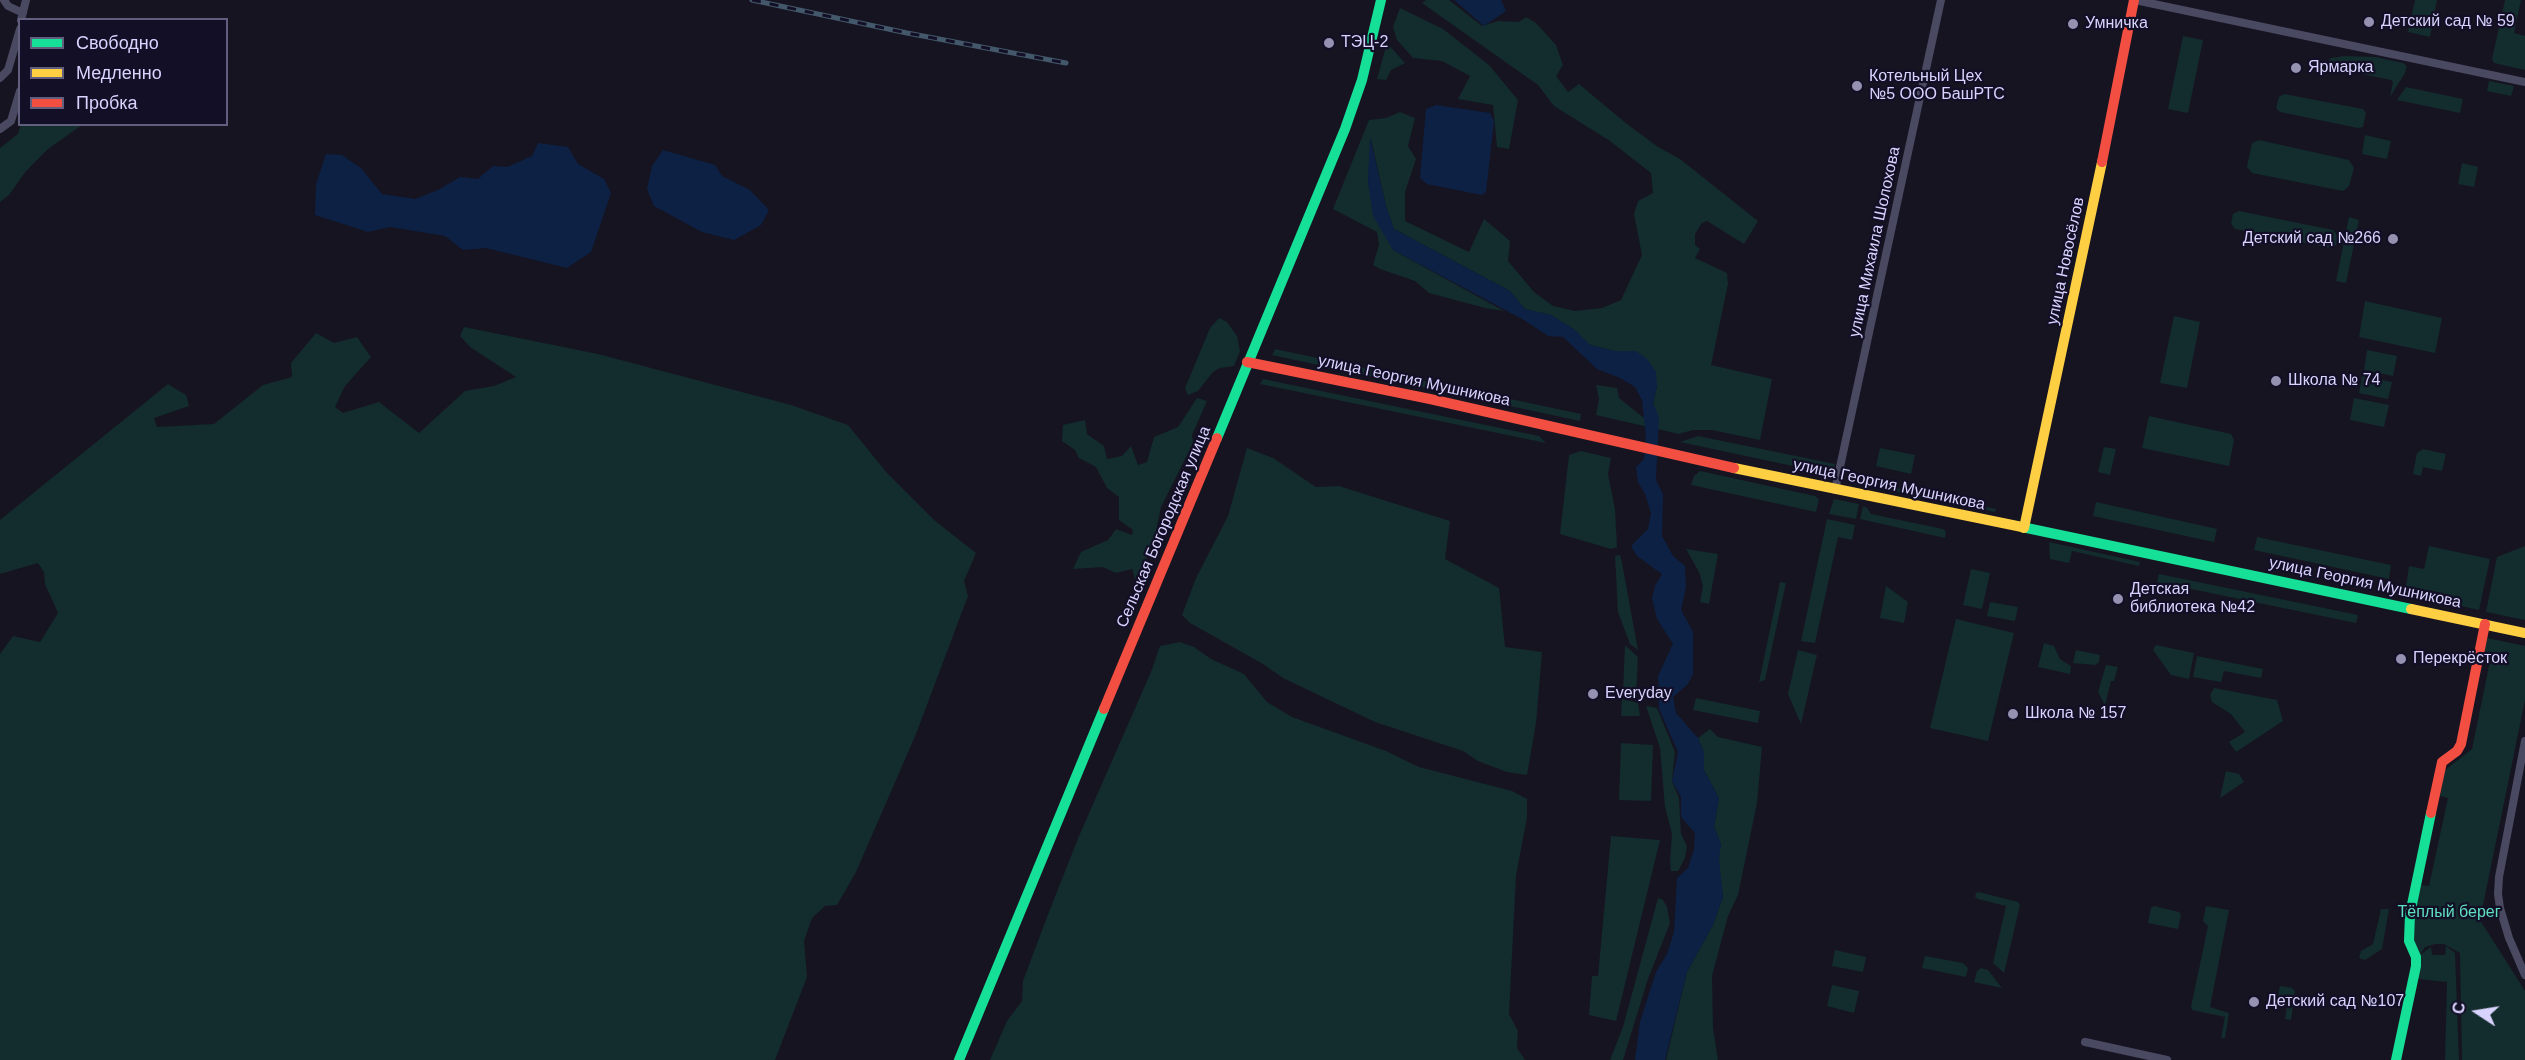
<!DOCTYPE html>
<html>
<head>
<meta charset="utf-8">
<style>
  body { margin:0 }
  #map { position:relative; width:2525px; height:1060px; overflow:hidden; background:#161421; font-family:Helvetica,sans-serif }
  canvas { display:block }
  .legend { position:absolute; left:18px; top:18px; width:210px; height:108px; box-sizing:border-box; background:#130f26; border:2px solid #625e7d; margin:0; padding:8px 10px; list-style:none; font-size:18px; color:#d9d4ff }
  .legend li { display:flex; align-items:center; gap:12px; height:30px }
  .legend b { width:30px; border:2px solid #625e7d }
  .north { position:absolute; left:2447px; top:982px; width:60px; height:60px; -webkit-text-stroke:4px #130f26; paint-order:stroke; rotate:282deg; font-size:16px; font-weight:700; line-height:24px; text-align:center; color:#d9d4ff }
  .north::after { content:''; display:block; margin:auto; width:21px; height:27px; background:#d9d4ff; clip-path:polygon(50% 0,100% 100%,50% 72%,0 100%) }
</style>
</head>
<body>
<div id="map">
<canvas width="2525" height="1060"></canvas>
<ul class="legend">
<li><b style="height:8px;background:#16e098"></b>Свободно</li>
<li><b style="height:8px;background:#ffcf43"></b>Медленно</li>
<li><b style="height:8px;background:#f24e42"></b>Пробка</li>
</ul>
<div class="north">С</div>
</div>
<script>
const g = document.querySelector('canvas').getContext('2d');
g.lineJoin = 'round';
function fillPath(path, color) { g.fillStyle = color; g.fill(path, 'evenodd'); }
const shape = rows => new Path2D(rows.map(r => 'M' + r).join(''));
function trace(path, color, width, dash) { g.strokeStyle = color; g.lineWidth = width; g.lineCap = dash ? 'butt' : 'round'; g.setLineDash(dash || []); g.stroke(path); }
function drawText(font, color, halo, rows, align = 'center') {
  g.font = font + ' Helvetica,sans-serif'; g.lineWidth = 4.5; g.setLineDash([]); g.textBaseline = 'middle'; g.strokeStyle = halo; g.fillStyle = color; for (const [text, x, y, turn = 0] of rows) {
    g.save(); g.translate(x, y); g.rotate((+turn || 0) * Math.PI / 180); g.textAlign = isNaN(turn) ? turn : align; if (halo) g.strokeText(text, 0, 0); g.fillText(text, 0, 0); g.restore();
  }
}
fillPath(shape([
  [1426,0,1449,0,1482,26,1498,21,1519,22,1526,17,1536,23,1556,45,1563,65,1556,76,1568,92,1579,84,1627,124,1658,147,1680,159,1758,221,1744,244,1707,221,1702,223,1695,234,1695,245,1700,249,1695,258,1727,273,1728,284,1711,365,1772,379,1760,440,1712,430,1693,430,1679,434,1596,415,1599,399,1596,385,1617,388,1619,398,1644,418,1656,412,1653,403,1657,386,1615,351,1590,345,1575,330,1551,315,1525,309,1510,291,1394,229,1386,206,1371,139,1368,182,1393,250,1504,311,1485,308,1429,293,1415,281,1380,269,1373,265,1379,245,1377,232,1333,209,1369,120,1386,118,1400,112,1415,118,1408,146,1416,159,1405,192,1405,221,1469,252,1484,219,1510,241,1508,261,1534,292,1553,306,1575,311,1602,308,1621,300,1642,255,1634,214,1638,201,1653,193,1651,173,1610,141,1554,106,1538,85,1422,3],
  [2415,0,2437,0,2430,37,2408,32],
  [2505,0,2521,0,2514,33,2525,36,2525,70,2494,63,2492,59],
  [1400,8,1443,29,1489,65,1518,100,1509,149,1497,147,1493,105,1458,99,1470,76,1442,61,1413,58,1397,40,1393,27],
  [2183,36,2203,40,2188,113,2168,109],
  [1387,43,1405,63,1391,70,1386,80,1377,79],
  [2344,56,2376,57,2403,63,2407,66,2405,73,2390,97,2393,82,2391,80,2323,66,2331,58],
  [2489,81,2514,86,2511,96,2487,91],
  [2406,87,2463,99,2460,113,2397,100],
  [2284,94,2363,109,2366,113,2363,127,2358,128,2280,112,2276,108,2279,97],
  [21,124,82,125,48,149,26,171,9,195,0,202,0,148,18,134],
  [2365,135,2391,141,2387,159,2362,154],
  [2259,140,2349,160,2354,168,2349,186,2343,191,2252,173,2247,167,2252,143],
  [2462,163,2478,167,2474,187,2458,184],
  [2239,211,2333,230,2338,236,2336,245,2330,248,2235,229,2231,224,2233,214],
  [2349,217,2359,220,2346,283,2336,281],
  [2365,301,2442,318,2435,353,2359,337],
  [2174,316,2200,322,2187,388,2160,383],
  [1219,318,1227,322,1237,336,1240,351,1234,366,1220,368,1213,372,1198,391,1188,395,1185,388,1210,328],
  [464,327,598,354,791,405,848,425,887,473,934,520,976,553,964,581,968,596,916,734,856,872,837,905,825,906,812,918,804,941,807,977,775,1060,0,1060,0,654,13,636,40,642,58,613,45,584,44,572,38,563,0,574,0,520,168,384,186,395,189,406,154,418,157,427,214,424,263,385,292,377,291,363,316,333,334,343,357,337,371,357,345,386,335,407,343,413,379,402,419,433,465,391,494,386,516,377,470,347,460,336],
  [1275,349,1581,414,1580,421,1272,355],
  [2367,350,2397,356,2393,376,2364,370],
  [2362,376,2392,382,2388,399,2359,393],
  [1263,379,1539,436,1546,443,1260,384],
  [1197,398,1207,401,1192,435,1193,443,1161,507,1154,541,1136,582,1132,569,1116,573,1103,567,1073,569,1081,552,1108,540,1116,529,1132,535,1133,530,1119,520,1119,497,1107,488,1096,467,1079,458,1075,450,1062,441,1063,425,1085,420,1087,434,1104,446,1107,459,1122,456,1131,446,1138,465,1147,462,1154,437,1178,427],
  [2354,398,2389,405,2384,427,2350,420],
  [2149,416,2231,434,2234,440,2229,466,2142,448],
  [1698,436,1835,464,1833,472,1821,472,1680,442],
  [2104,447,2116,449,2110,475,2098,472],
  [1247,448,1273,458,1316,487,1339,486,1450,521,1445,559,1499,588,1505,647,1542,652,1536,723,1527,775,1507,772,1478,761,1463,751,1375,722,1283,678,1263,664,1190,623,1182,615,1196,578,1228,516],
  [1880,448,1915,455,1911,474,1876,466],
  [2423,449,2446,454,2442,471,2423,467,2421,476,2413,474,2417,453],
  [1581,451,1611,458,1608,474,1615,509,1617,547,1611,549,1560,534,1569,455],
  [1700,471,1815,496,1819,499,1816,512,1691,485,1694,476],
  [1881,485,1996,509,1995,512,1878,488],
  [1834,499,1859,504,1856,519,1829,514],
  [2096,502,2217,529,2214,542,2093,516],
  [1863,506,1867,508,1871,514,1943,529,1946,532,1945,538,1860,519],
  [1827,519,1855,525,1852,540,1838,537,1815,643,1801,641],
  [2257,537,2391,565,2389,579,2254,550],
  [2049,542,2140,562,2139,566,2072,551,2069,563,2050,559],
  [2429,546,2490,559,2479,610,2405,594,2409,566,2424,569],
  [2525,546,2525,620,2486,612,2497,557],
  [1686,549,1718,554,1709,604,1700,602,1703,586,1699,572],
  [1620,555,1622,563,1638,650,1630,644,1618,612,1615,556],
  [1971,569,1990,573,1982,609,1963,605],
  [2159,574,2358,615,2356,623,2157,582],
  [1780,582,1786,583,1765,680,1759,682],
  [1886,586,1908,602,1904,623,1880,618],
  [1990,602,2018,607,2015,621,1987,616],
  [1956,619,2014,633,1988,741,1930,728],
  [2487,638,2525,646,2525,700,2480,920,2525,991,2525,1060,2462,1060,2460,953,2444,944,2435,944,2425,947,2420,955,2431,947,2432,955,2445,955,2446,946,2455,953,2459,1060,2445,1060,2447,982,2418,979,2411,935,2421,885,2429,886,2448,798,2440,796,2445,770,2472,749,2490,661,2483,659],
  [1180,642,1194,647,1211,659,1244,674,1267,702,1292,717,1386,751,1419,767,1512,791,1527,799,1527,817,1516,876,1509,1014,1518,1031,1517,1048,1525,1060,990,1060,1007,1021,1022,1001,1023,981,1047,917,1079,836,1151,672,1160,646],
  [2044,643,2054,646,2060,659,2071,666,2070,674,2038,667],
  [1625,645,1638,657,1636,695,1623,691],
  [2156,645,2194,653,2189,679,2171,675,2153,650],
  [1798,650,1817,655,1801,724,1788,694],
  [2076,650,2100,655,2099,662,2095,665,2073,663],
  [2197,656,2263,669,2261,678,2224,671,2221,682,2193,677],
  [2106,665,2118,667,2114,681,2111,681,2105,705,2098,692],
  [2214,688,2277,700,2283,721,2236,752,2229,742,2245,732,2231,714,2212,702,2210,695],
  [1696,698,1760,711,1758,723,1693,710],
  [1622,699,1638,703,1640,716,1621,716],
  [1646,706,1657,708,1675,752,1672,781,1679,798,1681,834,1687,846,1685,858,1678,871,1671,871,1670,862,1672,834,1665,807,1660,748],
  [1710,729,1718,737,1762,747,1757,803,1738,895,1728,916,1712,976,1713,1028,1718,1060,1666,1060,1687,972,1713,925,1723,897,1718,859,1721,844,1714,827,1719,798,1704,770,1704,753,1698,738],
  [1621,743,1653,745,1651,801,1619,800],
  [2226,771,2239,774,2244,782,2220,798],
  [1611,836,1660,840,1616,1021,1589,1015,1592,976,1598,976],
  [1979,892,2018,902,2020,905,2004,973,1993,963,2006,906,1978,899,1975,897,1976,893],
  [1658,898,1663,900,1667,907,1670,923,1648,979,1623,1060,1610,1060,1623,1027],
  [2154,906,2179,912,2181,915,2178,929,2148,923,2151,908],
  [2206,906,2229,910,2210,1007,2229,1013,2225,1038,2221,1038,2225,1017,2192,1010,2191,1007,2208,926,2203,921],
  [2381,909,2389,909,2382,949,2365,960,2359,958,2361,951,2373,944],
  [1835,950,1866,957,1863,972,1832,966],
  [1925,956,1963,963,1968,968,1966,977,1922,968],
  [1981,968,1988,970,2002,988,1974,982,1977,971],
  [1832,985,1859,991,1854,1013,1827,1006],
  [2280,986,2292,988,2295,991,2291,1020,2285,1019,2287,1006,2277,1004]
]), '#132c2d');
fillPath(shape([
  [1454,0,1501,0,1506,11,1484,26],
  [1436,105,1490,113,1494,121,1486,192,1482,195,1427,184,1420,178,1426,109],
  [1370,137,1386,206,1394,229,1510,291,1525,309,1551,315,1575,330,1590,345,1615,351,1636,351,1647,359,1656,372,1657,386,1653,403,1659,417,1656,480,1663,494,1662,536,1673,556,1685,566,1686,587,1681,610,1693,632,1693,674,1688,684,1673,697,1676,713,1698,738,1704,753,1704,770,1719,798,1714,827,1721,844,1719,859,1723,897,1713,925,1687,972,1665,1060,1635,1060,1640,1022,1656,972,1667,954,1674,932,1677,878,1688,868,1694,849,1695,833,1681,817,1681,797,1672,781,1678,752,1659,709,1658,676,1673,644,1657,619,1652,598,1655,586,1662,574,1637,556,1631,546,1648,529,1651,513,1645,494,1638,482,1636,467,1644,459,1646,437,1642,400,1635,387,1620,378,1597,369,1563,337,1548,336,1524,320,1393,250,1373,216,1368,182],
  [538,143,568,147,578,164,604,179,611,193,591,252,567,268,486,248,463,250,445,236,390,227,368,232,315,215,316,184,326,154,342,155,361,168,382,194,415,199,438,190,460,177,478,179,493,166,507,167,532,156],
  [663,150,715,165,722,176,750,190,769,210,761,225,734,240,702,232,654,206,647,189,652,166]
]), '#0d2144');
trace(shape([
  [4,0,8,6,23,13],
  [2135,0,2525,82],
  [21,20,26,0],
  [0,78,8,70,20,29],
  [0,129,11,121,20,91],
  [1835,490,1941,0],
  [2525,741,2499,877,2498,894,2500,908,2509,938,2525,975],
  [2085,1042,2167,1060]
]), '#4a4962', 8);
trace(shape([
  [1217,438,1345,129,1362,80,1381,0],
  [2022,527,2411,609],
  [959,1060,1104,709],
  [2396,1060,2416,966,2416,957,2409,941,2410,914,2431,813]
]), '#16e098', 10);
trace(shape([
  [1734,468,2022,527],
  [2024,528,2102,162],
  [2411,609,2525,633]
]), '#ffcf43', 10);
trace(shape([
  [2102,162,2134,0],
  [1247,362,1430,399,1734,468],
  [1104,709,1217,438],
  [2431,813,2442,762,2457,751,2461,744,2485,624]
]), '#f24e42', 10);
const rail = shape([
  [752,0,907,33,1066,63]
]);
trace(rail, '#43596b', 5);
trace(rail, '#130f26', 3, [9]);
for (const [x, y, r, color] of [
  [2369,22,6,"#9591b1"],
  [2073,24,6,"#9591b1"],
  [1329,43,6,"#9591b1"],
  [2296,68,6,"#9591b1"],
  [1857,86,6,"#9591b1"],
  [2393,239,6,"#9591b1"],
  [2276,381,6,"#9591b1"],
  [2118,599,6,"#9591b1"],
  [2401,659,6,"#9591b1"],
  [1593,694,6,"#9591b1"],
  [2013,714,6,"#9591b1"],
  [2254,1002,6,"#9591b1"]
]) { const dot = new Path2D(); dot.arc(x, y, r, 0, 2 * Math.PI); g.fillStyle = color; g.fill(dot); trace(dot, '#130f26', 2); }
drawText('16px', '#d9d4ff', '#130f26', [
  ["Детский сад № 59",2381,22],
  ["Умничка",2085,24],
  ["ТЭЦ-2",1341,43],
  ["Ярмарка",2308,68],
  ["Котельный Цех",1869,77],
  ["№5 ООО БашРТС",1869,95],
  ["Детский сад №266",2381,239,"right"],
  ["Школа № 74",2288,381],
  ["Детская",2130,590],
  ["библиотека №42",2130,608],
  ["Перекрёсток",2413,659],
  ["Everyday",1605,694],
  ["Школа № 157",2025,714],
  ["Детский сад №107",2266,1002]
], 'left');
drawText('16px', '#d9d4ff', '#130f26', [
  ["улица Михаила Шолохова",1875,242,-78],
  ["улица Новосёлов",2066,261,-78],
  ["улица Георгия Мушникова",1414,381,12],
  ["улица Георгия Мушникова",1889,485,12],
  ["Сельская Богородская улица",1164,527,-67],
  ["улица Георгия Мушникова",2365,583,12]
]);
drawText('16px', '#5fe0c0', '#130f26', [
  ["Тёплый берег",2449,913]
]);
</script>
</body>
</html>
